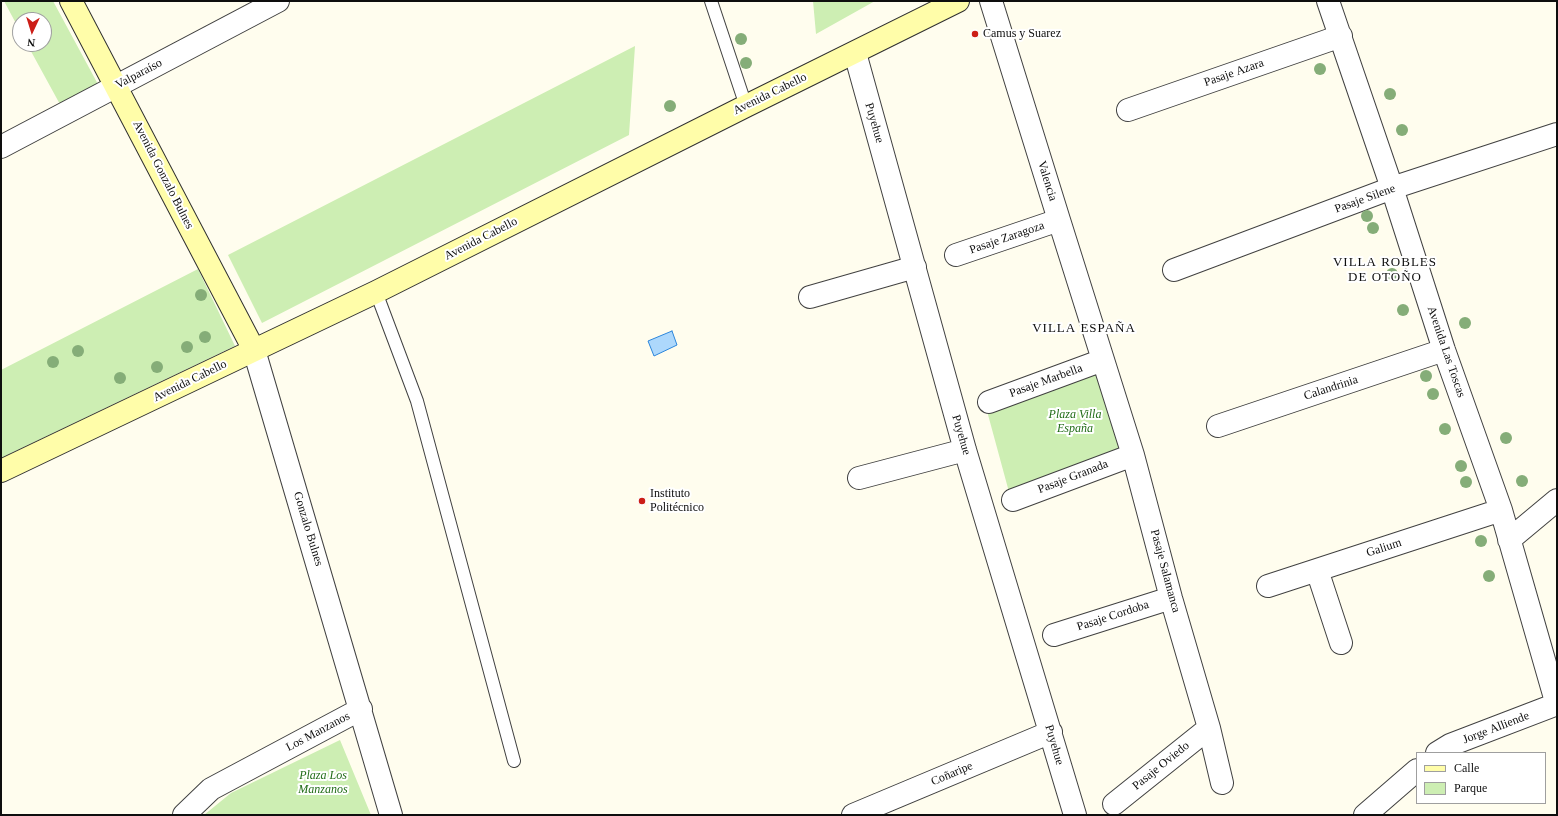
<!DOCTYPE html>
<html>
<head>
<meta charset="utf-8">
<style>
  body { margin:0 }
  #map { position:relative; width:1558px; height:816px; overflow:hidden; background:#fffdee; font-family:Georgia,serif }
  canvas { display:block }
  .frame { position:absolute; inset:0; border:2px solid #0e0e0e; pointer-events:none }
  .legend { position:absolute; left:1416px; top:752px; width:130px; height:52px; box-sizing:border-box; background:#fff; border:1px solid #9f9f9f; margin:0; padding:5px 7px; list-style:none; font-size:12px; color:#0e0e0e }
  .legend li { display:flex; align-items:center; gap:8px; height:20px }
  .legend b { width:20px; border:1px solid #9f9f9f }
  .north { position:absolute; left:12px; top:12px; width:40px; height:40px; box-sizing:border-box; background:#fff; border:1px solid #9f9f9f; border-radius:50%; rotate:184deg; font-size:11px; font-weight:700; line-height:16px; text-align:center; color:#0e0e0e }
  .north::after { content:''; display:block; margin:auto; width:14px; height:18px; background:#cc1e17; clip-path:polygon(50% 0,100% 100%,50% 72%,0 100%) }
</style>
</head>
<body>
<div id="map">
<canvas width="1558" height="816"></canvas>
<div class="frame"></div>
<ul class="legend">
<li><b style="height:5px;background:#fffda9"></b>Calle</li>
<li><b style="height:11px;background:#cdeeb3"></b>Parque</li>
</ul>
<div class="north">N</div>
</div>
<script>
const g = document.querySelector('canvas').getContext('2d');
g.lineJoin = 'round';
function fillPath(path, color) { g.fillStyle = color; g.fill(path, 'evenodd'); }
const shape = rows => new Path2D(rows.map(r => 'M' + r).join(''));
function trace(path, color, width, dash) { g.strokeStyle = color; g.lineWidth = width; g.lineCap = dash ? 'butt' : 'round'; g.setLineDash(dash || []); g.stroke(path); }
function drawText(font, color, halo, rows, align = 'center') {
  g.font = font + ' Georgia,serif'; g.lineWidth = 4; g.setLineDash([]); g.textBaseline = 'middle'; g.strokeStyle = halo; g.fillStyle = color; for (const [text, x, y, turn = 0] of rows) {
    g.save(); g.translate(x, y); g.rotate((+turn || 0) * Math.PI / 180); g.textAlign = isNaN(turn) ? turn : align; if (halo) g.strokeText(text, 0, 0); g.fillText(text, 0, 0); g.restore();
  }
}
fillPath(shape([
  [4,1,53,1,100,88,62,108,27,44,44,44,44,20,20,20,20,31],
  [813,1,875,1,816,34],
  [635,46,629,135,262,323,228,255],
  [198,269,235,346,1,458,1,370],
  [1096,372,1122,443,1118,448,1110,454,1009,492,987,411],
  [340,740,371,815,204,815,231,793]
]), '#cdeeb3');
const water = shape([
  [672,331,677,345,654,356,648,341,672,331]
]);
fillPath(water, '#add8fc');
trace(water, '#2c86db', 1);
const lane = shape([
  [711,1,746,106],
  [376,292,417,401,514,761]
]);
const street = shape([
  [991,1,1059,220,1133,455,1171,598,1209,728,1222,783],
  [1328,1,1392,188,1444,350,1501,510,1557,705],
  [855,53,965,450,1075,815],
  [1128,110,1341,36],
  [1,147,278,1],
  [956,255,1059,220],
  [1174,270,1392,188,1557,134],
  [810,297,915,267],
  [254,350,391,815],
  [989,402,1103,360],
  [1218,426,1444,350],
  [859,478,965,450],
  [1013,500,1133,455],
  [1509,540,1557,500],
  [1317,570,1341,643],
  [1268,586,1501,510],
  [1054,635,1171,598],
  [1437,753,1450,745,1557,704],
  [1114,804,1209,728],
  [184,815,211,789,361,709],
  [853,815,1051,732],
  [1365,815,1417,770]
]);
const secondary = shape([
  [71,1,254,350],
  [1,471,376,292,746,106,958,1]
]);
trace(lane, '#414141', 14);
trace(street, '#414141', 24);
trace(secondary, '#303030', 24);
trace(lane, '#fff', 12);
trace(street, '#fff', 22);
trace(secondary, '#fffda9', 22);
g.fillStyle = '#85ad78';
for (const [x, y] of [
  [741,39],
  [746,63],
  [1320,69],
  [1390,94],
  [670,106],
  [1402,130],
  [1367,216],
  [1373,228],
  [1392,274],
  [201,295],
  [1403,310],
  [1465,323],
  [205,337],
  [187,347],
  [78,351],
  [53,362],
  [157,367],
  [1426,376],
  [120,378],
  [1433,394],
  [1445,429],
  [1506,438],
  [1461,466],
  [1522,481],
  [1466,482],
  [1481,541],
  [1489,576]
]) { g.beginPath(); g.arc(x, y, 6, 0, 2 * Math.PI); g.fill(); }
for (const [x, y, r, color] of [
  [975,34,4,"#cc1e17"],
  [642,501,4,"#cc1e17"]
]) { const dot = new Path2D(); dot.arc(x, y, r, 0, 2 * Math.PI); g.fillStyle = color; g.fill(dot); trace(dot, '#fff', 1.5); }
drawText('12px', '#0e0e0e', '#fff', [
  ["Camus y Suarez",983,34],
  ["Instituto",650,494],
  ["Politécnico",650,508]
], 'left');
drawText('12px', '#0e0e0e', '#fff', [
  ["Pasaje Azara",1234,73,-19],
  ["Valparaíso",139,74,-28],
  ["Avenida Cabello",770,94,-26],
  ["Puyehue",874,123,74],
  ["Avenida Gonzalo Bulnes",163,175,63],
  ["Valencia",1047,181,73],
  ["Pasaje Silene",1365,199,-20],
  ["Pasaje Zaragoza",1007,238,-19],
  ["Avenida Cabello",481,239,-27],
  ["Avenida Las Toscas",1446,352,71],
  ["Avenida Cabello",190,381,-26],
  ["Pasaje Marbella",1046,381,-20],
  ["Calandrinia",1331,388,-18],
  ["Puyehue",961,435,74],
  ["Pasaje Granada",1073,477,-21],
  ["Gonzalo Bulnes",308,529,73],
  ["Galium",1384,548,-18],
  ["Pasaje Salamanca",1165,571,75],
  ["Pasaje Cordoba",1113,616,-18],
  ["Jorge Alliende",1496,728,-21],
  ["Los Manzanos",318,732,-28],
  ["Puyehue",1054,745,74],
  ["Pasaje Oviedo",1161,766,-39],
  ["Coñaripe",952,774,-23]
]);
drawText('italic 12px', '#216c17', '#fff', [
  ["Plaza Villa",1075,415],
  ["España",1075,429],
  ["Plaza Los",323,776],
  ["Manzanos",323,790]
]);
g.letterSpacing = '1px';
drawText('13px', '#0e0e0e', '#fff', [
  ["VILLA ROBLES",1385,263],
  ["DE OTOÑO",1385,278],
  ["VILLA ESPAÑA",1084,329]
]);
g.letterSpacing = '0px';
</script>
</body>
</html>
